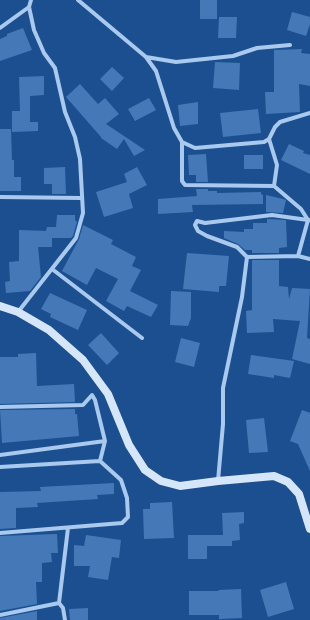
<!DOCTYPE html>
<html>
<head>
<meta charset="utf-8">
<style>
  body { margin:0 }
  canvas { display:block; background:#1b4f8f }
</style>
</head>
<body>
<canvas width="310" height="620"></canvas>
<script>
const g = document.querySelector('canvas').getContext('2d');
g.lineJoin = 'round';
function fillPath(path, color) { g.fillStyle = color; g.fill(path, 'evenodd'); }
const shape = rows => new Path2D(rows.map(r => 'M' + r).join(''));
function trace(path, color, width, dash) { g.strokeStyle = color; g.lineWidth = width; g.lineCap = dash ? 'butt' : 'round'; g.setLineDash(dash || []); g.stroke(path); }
fillPath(shape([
  [200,0,217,0,217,19,200,19],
  [292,12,310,17,310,24,306,36,287,30],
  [219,17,237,17,236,38,218,38],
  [23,28,32,50,0,61,0,39,7,36,7,34],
  [302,49,301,53,310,54,310,86,299,84,300,112,266,114,265,92,274,92,274,50],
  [215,62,240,63,239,90,213,88],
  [112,67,124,78,112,91,100,79],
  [44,76,44,95,30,96,30,122,38,122,38,131,12,132,12,111,20,111,19,77],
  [80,84,98,104,105,98,119,114,106,124,145,150,134,156,124,139,117,149,101,138,101,137,66,97],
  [149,98,156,110,135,121,128,109],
  [198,102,198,124,180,126,178,105],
  [258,109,261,133,223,137,220,113],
  [0,129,11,129,12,160,14,160,14,177,21,177,21,191,0,191],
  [289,144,304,151,303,153,310,155,310,174,281,160],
  [206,154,208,182,196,182,196,175,189,175,188,155],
  [244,155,263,155,263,169,244,169],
  [65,167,66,194,52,194,52,184,44,184,44,168],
  [137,167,147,185,129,194,133,208,104,217,96,192,127,182,124,174],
  [196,189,208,189,208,191,217,191,217,193,261,192,261,194,263,195,263,204,192,205,193,212,158,214,158,199,197,196],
  [266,195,283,199,286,200,283,213,266,212],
  [57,215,75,215,75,220,77,222,73,236,71,238,52,238,52,247,38,247,41,277,30,291,6,293,5,282,10,281,9,262,19,261,19,230,46,231,47,227,56,227],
  [267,219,286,220,287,247,279,248,279,253,252,253,252,250,245,250,238,244,224,238,224,231,244,232,244,229,253,229,253,223,267,223],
  [83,225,113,240,111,244,136,257,132,266,141,270,130,291,158,305,151,317,127,306,124,311,106,301,118,279,96,268,87,285,62,271,79,239],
  [187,253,229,256,226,286,219,286,219,292,183,289],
  [252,260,279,260,279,286,288,287,289,299,292,288,310,289,307,338,310,339,310,364,292,359,300,321,273,319,274,332,247,333,246,311,252,310],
  [171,291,191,292,191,318,188,326,170,325],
  [50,293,87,310,78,330,50,317,51,314,41,309],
  [101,333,119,353,107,365,88,345],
  [181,338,200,343,194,367,175,362],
  [36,353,37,386,74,384,75,402,0,404,0,357,18,357,18,354],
  [251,355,294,361,290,378,274,375,274,378,248,374],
  [75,409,75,414,77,414,79,436,2,443,0,410],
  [302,410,310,413,310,471,298,444,290,441],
  [264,418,268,452,249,453,246,420],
  [114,483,114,494,97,495,98,499,37,503,38,507,16,508,16,528,0,529,0,492,41,491,40,487],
  [172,502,174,538,144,539,143,509,150,509,150,503],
  [244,512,244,523,239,524,240,540,232,541,232,546,207,546,207,559,188,559,188,535,223,535,222,513],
  [57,534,58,553,51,553,52,562,42,563,42,582,36,582,37,604,0,611,0,536],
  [86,535,121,540,119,558,112,557,108,580,88,577,90,566,74,566,74,545,84,546],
  [286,582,294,609,268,617,260,590],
  [241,589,242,618,219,619,219,615,189,615,189,591,219,591,218,590],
  [88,608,88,620,70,620,69,609],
  [37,611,37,620,0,620,0,618]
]), '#4478b7');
trace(shape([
  [78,0,146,57,156,71,174,128,182,142,195,148,264,142,269,139,275,127,280,122,310,113],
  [0,28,29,7,31,0],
  [146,57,176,62,233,56,257,48,290,45],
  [269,139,277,165,274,186,301,209,308,220,272,215,205,223,197,221,195,225,198,231,207,236,237,247,247,257,298,256,310,259],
  [182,142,182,181,185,185,274,186],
  [0,197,81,198],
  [298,256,308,220,310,220],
  [52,269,142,338],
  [18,312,76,238,83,213,80,159,75,137,65,112,55,68,44,53,34,30,29,7],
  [0,407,83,405,92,395,95,400,105,441,100,461],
  [0,455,105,441],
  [0,467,100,461,121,480,127,498,128,517,122,523,0,533],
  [218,481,223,424,223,388,242,297,247,257],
  [59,603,68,528],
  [0,615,59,603,63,608,65,620]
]), '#a9c9ee', 4);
trace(shape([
  [0,306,18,312,49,330,83,360,108,394,129,445,145,470,161,481,180,486,218,481,274,476,288,482,299,494,310,529]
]), '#d6e6fa', 8);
</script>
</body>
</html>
